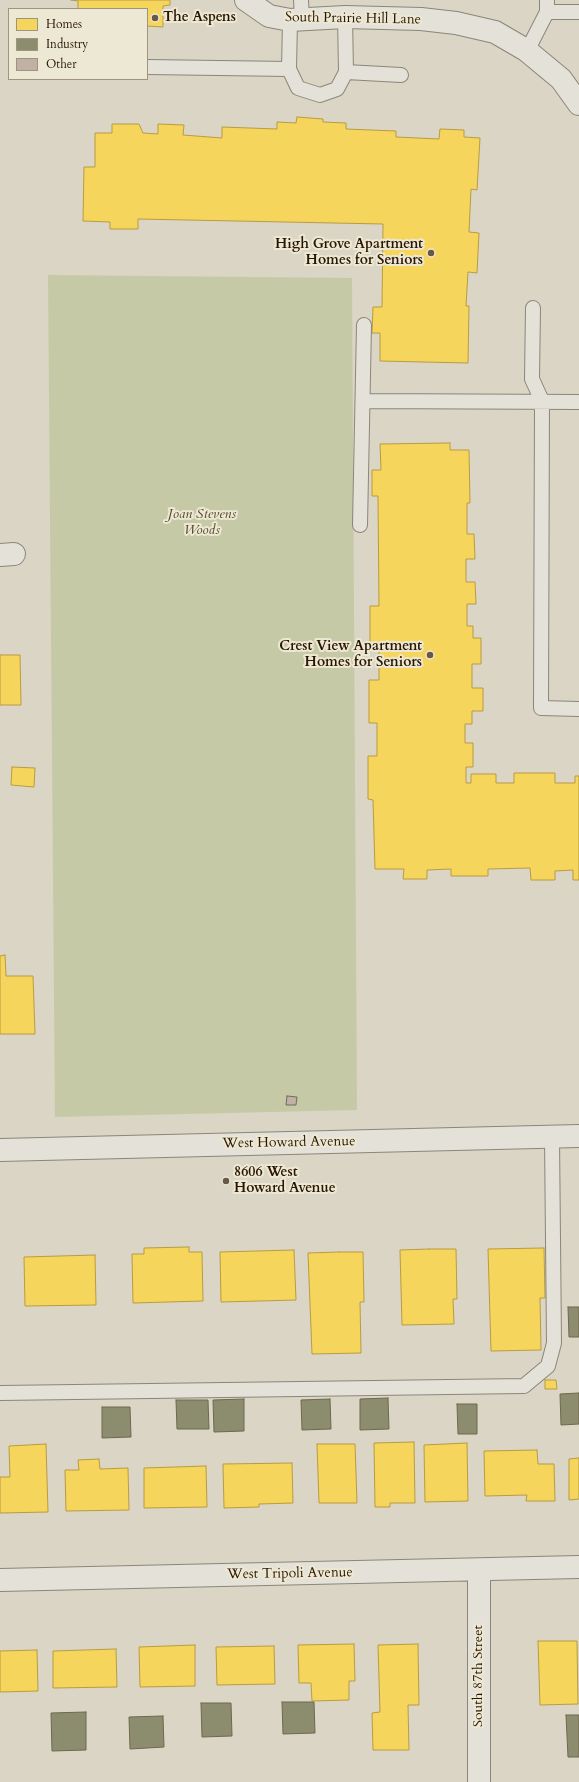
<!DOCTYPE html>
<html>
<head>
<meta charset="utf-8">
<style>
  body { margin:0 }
  #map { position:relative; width:579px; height:1782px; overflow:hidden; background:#dad5c4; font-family:Cardo,serif }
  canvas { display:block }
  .legend { position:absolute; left:8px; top:8px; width:140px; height:72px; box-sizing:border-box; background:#ede8d3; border:1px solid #9f947f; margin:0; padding:5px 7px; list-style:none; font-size:12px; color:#2a1501 }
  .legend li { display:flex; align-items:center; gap:8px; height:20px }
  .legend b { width:20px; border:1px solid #9f947f }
</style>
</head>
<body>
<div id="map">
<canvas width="579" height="1782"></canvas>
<ul class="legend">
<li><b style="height:11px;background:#f6d55c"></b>Homes</li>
<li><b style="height:11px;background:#8c8c6e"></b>Industry</li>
<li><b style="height:11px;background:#c0b1a4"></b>Other</li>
</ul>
</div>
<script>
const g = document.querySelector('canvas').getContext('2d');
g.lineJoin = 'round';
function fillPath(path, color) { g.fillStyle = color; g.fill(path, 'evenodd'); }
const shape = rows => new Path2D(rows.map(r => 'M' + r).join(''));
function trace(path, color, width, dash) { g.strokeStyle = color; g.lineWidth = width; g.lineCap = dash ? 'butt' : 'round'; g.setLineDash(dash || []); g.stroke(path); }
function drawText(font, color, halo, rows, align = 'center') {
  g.font = font + ' Cardo,serif'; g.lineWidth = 4; g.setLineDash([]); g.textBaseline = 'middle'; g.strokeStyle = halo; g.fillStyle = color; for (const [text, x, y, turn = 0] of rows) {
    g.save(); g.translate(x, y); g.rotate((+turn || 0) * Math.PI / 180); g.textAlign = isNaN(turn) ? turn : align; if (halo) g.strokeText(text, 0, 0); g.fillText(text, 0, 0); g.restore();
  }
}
fillPath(shape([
  [48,275,352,278,357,1110,55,1117]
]), '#c6c9a6');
const homes = shape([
  [71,0,170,0,170,5,163,6,163,27,147,26,147,9,78,9,78,1,71,0],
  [297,117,323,119,323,122,346,123,346,129,396,131,396,137,439,139,440,129,464,130,464,137,480,138,477,190,471,189,469,232,479,233,477,273,468,272,466,306,469,306,468,363,380,361,380,333,372,333,373,307,382,307,383,224,138,219,138,229,110,229,110,222,83,221,84,167,95,167,95,133,112,133,112,124,139,124,143,133,158,134,158,124,184,125,183,135,222,138,222,127,277,129,277,122,296,123,297,117],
  [450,443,450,450,469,450,470,503,467,503,467,534,474,534,475,559,466,559,466,582,475,582,476,604,467,604,467,626,473,626,473,638,481,638,481,664,472,664,472,688,483,688,483,711,472,711,472,724,465,724,465,743,473,743,473,767,466,767,466,783,471,783,471,774,496,774,496,783,514,783,514,773,555,773,555,783,575,783,575,776,579,776,579,880,573,880,573,870,555,871,555,880,531,880,530,868,488,869,488,876,451,876,451,869,427,870,427,879,403,879,404,869,375,869,373,800,368,799,368,756,377,756,377,723,369,723,369,680,379,680,379,646,370,646,370,606,379,606,378,496,372,496,372,470,381,470,380,444,450,443],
  [0,655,20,655,21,705,0,705,0,655],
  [12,767,35,768,34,787,11,785,12,767],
  [5,955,6,976,33,976,35,1034,0,1034,0,956,5,955],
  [189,1247,189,1252,202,1252,203,1301,133,1303,132,1254,144,1254,144,1248,189,1247],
  [544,1248,545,1298,540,1298,541,1350,491,1351,488,1249,544,1248],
  [429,1249,456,1249,457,1299,453,1299,454,1324,402,1325,400,1250,429,1249],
  [294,1250,296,1300,221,1302,220,1252,294,1250],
  [339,1252,363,1252,364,1302,360,1302,361,1353,312,1354,308,1253,339,1252],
  [95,1255,96,1305,25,1306,24,1257,95,1255],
  [545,1380,556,1380,557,1389,545,1389,545,1380],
  [414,1442,415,1503,390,1503,390,1507,375,1507,374,1443,414,1442],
  [467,1443,468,1501,425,1502,424,1445,467,1443],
  [46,1444,48,1512,0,1513,0,1477,10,1477,9,1446,46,1444],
  [317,1444,355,1444,357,1503,319,1503,317,1444],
  [537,1450,538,1464,554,1464,555,1501,526,1501,527,1495,485,1496,484,1451,537,1450],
  [579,1458,579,1499,569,1500,569,1459,579,1458],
  [99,1459,100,1469,128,1468,129,1510,66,1511,65,1470,79,1470,78,1460,99,1459],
  [292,1463,293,1503,259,1504,259,1507,224,1508,223,1464,292,1463],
  [206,1466,207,1507,144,1508,144,1468,206,1466],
  [538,1641,577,1641,578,1704,540,1705,538,1641],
  [354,1644,355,1681,349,1681,349,1700,312,1701,311,1683,299,1683,298,1645,354,1644],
  [418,1644,419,1705,408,1705,409,1750,373,1750,372,1713,380,1712,378,1645,418,1644],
  [195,1645,195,1686,140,1687,139,1647,195,1645],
  [274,1646,275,1684,217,1685,216,1647,274,1646],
  [116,1649,117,1687,53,1688,53,1651,116,1649],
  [37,1650,38,1691,0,1692,0,1651,37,1650]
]);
fillPath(homes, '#f6d55c');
trace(homes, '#b99b41', 1);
const industry = shape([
  [568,1307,579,1307,579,1337,569,1337,568,1307],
  [579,1393,579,1424,561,1425,560,1394,579,1393],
  [388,1398,389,1429,360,1430,360,1399,388,1398],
  [244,1399,244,1431,214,1432,213,1400,244,1399],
  [330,1399,331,1429,302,1430,301,1400,330,1399],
  [176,1400,208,1400,209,1429,177,1429,176,1400],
  [457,1404,477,1404,477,1434,458,1434,457,1404],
  [102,1407,130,1407,131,1437,102,1438,102,1407],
  [282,1702,314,1702,315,1733,283,1734,282,1702],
  [201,1703,231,1703,232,1736,202,1737,201,1703],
  [86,1712,86,1750,52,1751,51,1713,86,1712],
  [566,1715,579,1715,579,1757,568,1757,566,1715],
  [163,1716,164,1747,130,1749,129,1717,163,1716]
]);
fillPath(industry, '#8c8c6e');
trace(industry, '#6f684d', 1);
const building = shape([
  [287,1096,297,1097,296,1105,286,1105,287,1096]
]);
fillPath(building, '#c0b1a4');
trace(building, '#726b60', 1);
const service = shape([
  [301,0,302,19],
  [547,12,547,0],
  [290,20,289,69,298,88,320,95,337,89,346,72,345,17],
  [527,51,547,12,579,12],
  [147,67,289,69],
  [346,72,401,75],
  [533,308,532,379,542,401,541,708,579,709],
  [363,401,579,402],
  [360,525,364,325],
  [0,1393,524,1386,548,1366,554,1343,552,1137]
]);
const minor = shape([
  [246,0,269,16,290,20,345,17,421,19,456,23,495,32,526,50,561,79,579,104],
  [0,555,14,554],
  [479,1570,479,1782],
  [0,1580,579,1567]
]);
const tertiary = shape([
  [0,1150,579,1136]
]);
trace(service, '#8b867a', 16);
trace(minor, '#8b867a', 24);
trace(tertiary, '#8b867a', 24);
trace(service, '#e3e1d8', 14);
trace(minor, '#e3e1d8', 22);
trace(tertiary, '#e3e1d8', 22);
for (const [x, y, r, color] of [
  [155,18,4,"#685845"],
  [431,253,4,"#685845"],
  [430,655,4,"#685845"],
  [226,1181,4,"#685845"]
]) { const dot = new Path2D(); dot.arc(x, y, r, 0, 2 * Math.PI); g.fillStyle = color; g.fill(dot); trace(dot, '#ede8d3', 1.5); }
drawText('bold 14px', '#2a1501', '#ede8d3', [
  ["The Aspens",163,18],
  ["High Grove Apartment",423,245,"right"],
  ["Homes for Seniors",423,261,"right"],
  ["Crest View Apartment",422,647,"right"],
  ["Homes for Seniors",422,663,"right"],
  ["8606 West",234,1173],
  ["Howard Avenue",234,1189]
], 'left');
drawText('14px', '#2a1501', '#ede8d3', [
  ["South Prairie Hill Lane",353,19,1],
  ["West Howard Avenue",289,1143,-1],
  ["West Tripoli Avenue",290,1574,-1],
  ["South 87th Street",479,1676,-90]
]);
drawText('italic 14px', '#54482b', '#ede8d3', [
  ["Joan Stevens",202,515],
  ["Woods",202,531]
]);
</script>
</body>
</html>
